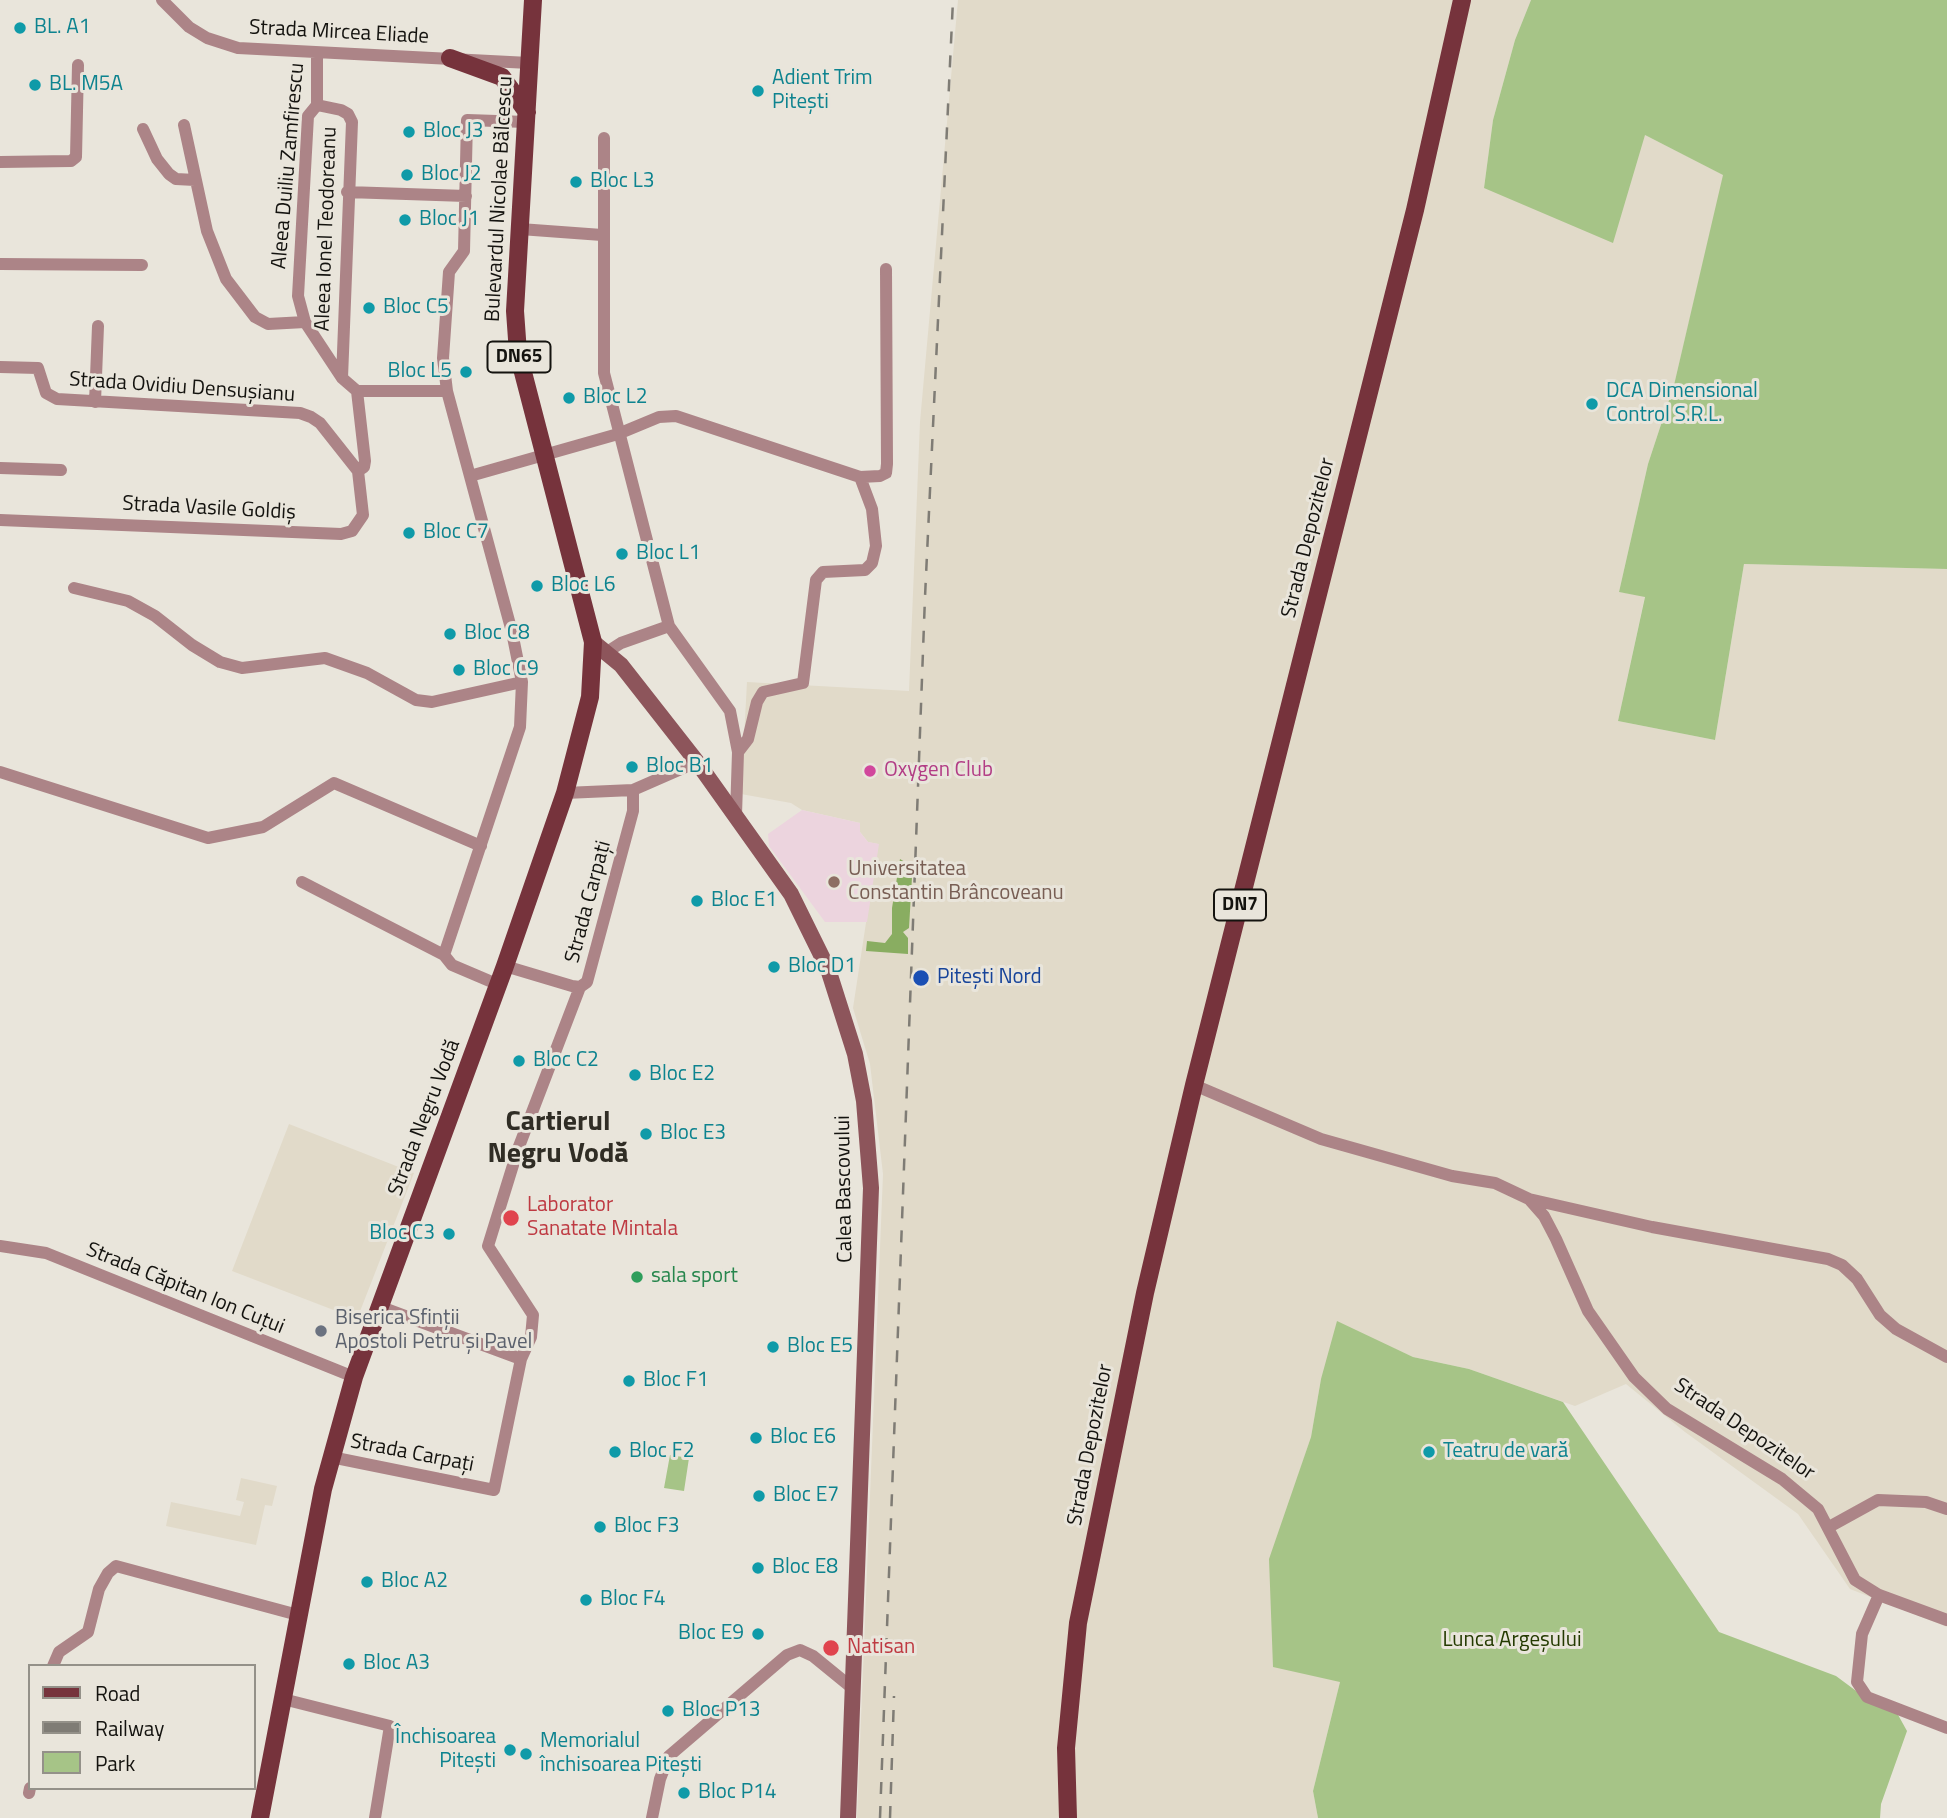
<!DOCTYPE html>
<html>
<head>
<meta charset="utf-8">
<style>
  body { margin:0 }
  #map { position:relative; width:1947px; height:1818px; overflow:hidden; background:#e9e5db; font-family:"Titillium Web",sans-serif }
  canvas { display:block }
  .legend { position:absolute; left:28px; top:1664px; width:228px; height:126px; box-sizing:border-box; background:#e9e5db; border:2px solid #949189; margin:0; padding:9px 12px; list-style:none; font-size:21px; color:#14130f }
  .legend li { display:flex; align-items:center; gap:14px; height:35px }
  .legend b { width:35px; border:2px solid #949189 }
</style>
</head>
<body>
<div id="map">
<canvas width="1947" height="1818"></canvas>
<ul class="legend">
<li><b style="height:9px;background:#76333c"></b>Road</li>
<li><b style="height:9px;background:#7f7c75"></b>Railway</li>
<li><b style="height:19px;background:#a6c487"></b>Park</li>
</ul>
</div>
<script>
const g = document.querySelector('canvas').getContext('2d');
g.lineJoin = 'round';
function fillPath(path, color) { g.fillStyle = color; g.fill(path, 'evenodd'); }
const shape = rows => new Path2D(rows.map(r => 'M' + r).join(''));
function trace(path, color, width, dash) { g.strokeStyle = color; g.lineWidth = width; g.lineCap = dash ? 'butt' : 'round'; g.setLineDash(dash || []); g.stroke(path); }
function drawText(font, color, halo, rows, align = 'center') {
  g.font = font + ' "Titillium Web",sans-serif'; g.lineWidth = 6; g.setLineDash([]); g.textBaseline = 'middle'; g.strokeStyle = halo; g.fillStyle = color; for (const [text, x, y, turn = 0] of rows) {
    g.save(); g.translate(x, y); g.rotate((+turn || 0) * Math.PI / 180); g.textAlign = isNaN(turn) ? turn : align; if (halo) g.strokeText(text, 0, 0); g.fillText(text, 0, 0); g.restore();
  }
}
fillPath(shape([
  [958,0,1531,0,1515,40,1493,120,1484,188,1645,135,1724,175,1674,385,1648,464,1619,592,1645,596,1618,721,1715,740,1744,564,1947,569,1947,1627,1850,1589,1798,1514,1685,1432,1626,1384,1575,1406,1469,1369,1413,1357,1379,1342,1321,1379,1311,1437,1298,1476,1340,1682,1313,1791,1318,1818,857,1818,883,1174,870,1064,853,1008,878,844,868,842,860,832,860,823,802,810,791,803,741,794,747,682,909,691,920,422],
  [289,1124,414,1173,357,1319,232,1271],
  [241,1478,277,1486,272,1506,265,1505,256,1545,166,1526,171,1502,240,1516,244,1502,236,1500]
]), '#e1dac9');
fillPath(shape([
  [802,810,860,823,860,832,868,842,879,844,867,922,825,922,769,846,768,834]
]), '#ecd4de');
fillPath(shape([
  [1531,0,1947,0,1947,569,1744,564,1715,740,1618,721,1645,597,1619,592,1648,464,1674,385,1723,175,1645,135,1613,243,1484,188,1493,120,1515,40],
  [1337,1321,1413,1357,1469,1369,1563,1402,1719,1632,1836,1676,1867,1699,1897,1713,1907,1731,1881,1804,1880,1818,1318,1818,1313,1791,1340,1682,1273,1667,1269,1559,1311,1437,1321,1379],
  [670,1455,689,1458,684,1491,664,1488]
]), '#a6c487');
fillPath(shape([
  [900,859,910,865,912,877,909,928,903,932,908,938,908,954,866,951,867,941,885,943,892,934,892,908]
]), '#89ad61');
trace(shape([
  [162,0,189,27,207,38,238,48,529,63],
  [317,53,317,105,308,116,298,296,305,322,342,378,357,391,447,391],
  [317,105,341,110,348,114,352,122,342,378],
  [184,125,207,231,226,279,255,317,268,324,305,322],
  [143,129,157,159,169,174,176,179,195,180],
  [604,138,604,373,669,626,730,711,738,752,736,815],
  [0,162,71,161,76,157,78,65],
  [347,192,466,196],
  [520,229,602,235],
  [0,264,142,265],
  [0,367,38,368,46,393,57,399,300,413,311,417,320,423,358,471,363,515,352,531,341,534,0,520],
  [357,391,365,461,364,467,358,471],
  [95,402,98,326],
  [0,468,61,470],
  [470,476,618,434,659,417,676,416,860,477,880,476,886,473,887,464,886,269],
  [74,588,128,601,155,616,192,645,220,662,242,668,325,658,367,673,416,700,432,702,522,682],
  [607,652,621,643,669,626],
  [738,752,748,739,757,702,763,692,803,683,816,580,823,572,865,570,872,563,876,546,872,509,860,477],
  [0,772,208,838,263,827,334,783,481,846],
  [565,793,633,790,697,762],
  [302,882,444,955],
  [505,966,572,986,580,987,587,982,633,811,633,790],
  [499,985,452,965,444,955,520,727,522,682,512,632,447,391,443,358,449,272,464,251,467,120,526,122],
  [1194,1085,1321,1139,1452,1176,1495,1183,1529,1199,1544,1216,1556,1239,1588,1311,1634,1377,1667,1409,1782,1479,1818,1509,1855,1580,1879,1595,1947,1620],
  [1529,1199,1652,1227,1828,1259,1842,1265,1857,1279,1880,1315,1896,1329,1947,1357],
  [0,1246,46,1253,354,1377],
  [521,1359,531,1337,533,1315,488,1246,518,1149,580,987],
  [331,1457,494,1490,521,1359,378,1306],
  [1829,1527,1878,1500,1926,1502,1947,1509],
  [1879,1595,1862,1634,1857,1682,1867,1697,1947,1728],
  [53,1666,59,1652,88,1632,99,1589,108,1573,116,1566,298,1615],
  [283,1699,390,1726,375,1818],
  [29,1793,30,1788],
  [652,1818,660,1779,669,1756,787,1655,800,1650,813,1656,851,1687]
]), '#ac8487', 12);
trace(shape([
  [593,642,621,665,697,762,791,894,828,969,855,1054,864,1101,871,1188,848,1818]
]), '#8d555b', 16);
trace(shape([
  [450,58,502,77,527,112],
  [260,1818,323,1489,354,1377,505,966,565,793,590,697,593,642,518,353,515,311,533,0],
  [1068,1818,1066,1748,1078,1623,1145,1293,1194,1085,1415,210,1462,0]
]), '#76333c', 18);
trace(shape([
  [880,1818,925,597,953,0],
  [890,1818,894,1696]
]), '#7f7c75', 2.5, [12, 12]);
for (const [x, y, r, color] of [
  [20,28,7,"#0f9aa8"],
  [35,85,7,"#0f9aa8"],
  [758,91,7,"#0f9aa8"],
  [409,132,7,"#0f9aa8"],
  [407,175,7,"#0f9aa8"],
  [576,182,7,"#0f9aa8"],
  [405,220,7,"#0f9aa8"],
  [369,308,7,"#0f9aa8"],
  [466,372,7,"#0f9aa8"],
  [569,398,7,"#0f9aa8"],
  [1592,404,7,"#0f9aa8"],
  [409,533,7,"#0f9aa8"],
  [622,554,7,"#0f9aa8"],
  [537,586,7,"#0f9aa8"],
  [450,634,7,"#0f9aa8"],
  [459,670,7,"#0f9aa8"],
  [632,767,7,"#0f9aa8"],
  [870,771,7,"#d1479c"],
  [834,882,7,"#8d6e63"],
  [697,901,7,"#0f9aa8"],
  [774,967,7,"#0f9aa8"],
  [921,978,9,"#1a4fb4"],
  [519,1061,7,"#0f9aa8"],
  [635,1075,7,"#0f9aa8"],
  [646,1134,7,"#0f9aa8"],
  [511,1218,9,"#e0444e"],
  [449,1234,7,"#0f9aa8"],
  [637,1277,7,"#2e9e5b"],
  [321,1331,7,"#6b7280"],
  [773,1347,7,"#0f9aa8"],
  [629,1381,7,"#0f9aa8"],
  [756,1438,7,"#0f9aa8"],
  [615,1452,7,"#0f9aa8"],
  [1429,1452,7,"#0f9aa8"],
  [759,1496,7,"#0f9aa8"],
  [600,1527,7,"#0f9aa8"],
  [758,1568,7,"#0f9aa8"],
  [367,1582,7,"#0f9aa8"],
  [586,1600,7,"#0f9aa8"],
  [758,1634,7,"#0f9aa8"],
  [831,1648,9,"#e0444e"],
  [349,1664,7,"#0f9aa8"],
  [668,1711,7,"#0f9aa8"],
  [510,1750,7,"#0f9aa8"],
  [526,1754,7,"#0f9aa8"],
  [684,1793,7,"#0f9aa8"]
]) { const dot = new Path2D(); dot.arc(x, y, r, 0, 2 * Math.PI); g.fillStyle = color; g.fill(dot); trace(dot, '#e9e5db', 2.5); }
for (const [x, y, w] of [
  [519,357,63],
  [1240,905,52]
]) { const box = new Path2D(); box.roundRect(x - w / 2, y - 15.5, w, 31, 5); g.fillStyle = '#e9e5db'; g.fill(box); trace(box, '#14130f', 2); }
drawText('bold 19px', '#14130f', null, [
  ["DN65",519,357],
  ["DN7",1240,905]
]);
drawText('21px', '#0d838f', '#e9e5db', [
  ["BL. A1",34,28],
  ["Adient Trim",772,79],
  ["Pitești",772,103],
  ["BL. M5A",49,85],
  ["Bloc J3",423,132],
  ["Bloc J2",421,175],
  ["Bloc L3",590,182],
  ["Bloc J1",419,220],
  ["Bloc C5",383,308],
  ["Bloc L5",452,372,"right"],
  ["DCA Dimensional",1606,392],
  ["Control S.R.L.",1606,416],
  ["Bloc L2",583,398],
  ["Bloc C7",423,533],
  ["Bloc L1",636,554],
  ["Bloc L6",551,586],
  ["Bloc C8",464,634],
  ["Bloc C9",473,670],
  ["Bloc B1",646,767],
  ["Bloc E1",711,901],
  ["Bloc D1",788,967],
  ["Bloc C2",533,1061],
  ["Bloc E2",649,1075],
  ["Bloc E3",660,1134],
  ["Bloc C3",435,1234,"right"],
  ["Bloc E5",787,1347],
  ["Bloc F1",643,1381],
  ["Bloc E6",770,1438],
  ["Bloc F2",629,1452],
  ["Teatru de vară",1443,1452],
  ["Bloc E7",773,1496],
  ["Bloc F3",614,1527],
  ["Bloc E8",772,1568],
  ["Bloc A2",381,1582],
  ["Bloc F4",600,1600],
  ["Bloc E9",744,1634,"right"],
  ["Bloc A3",363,1664],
  ["Bloc P13",682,1711],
  ["Închisoarea",496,1738,"right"],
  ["Pitești",496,1762,"right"],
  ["Memorialul",540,1742],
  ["închisoarea Pitești",540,1766],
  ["Bloc P14",698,1793]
], 'left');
drawText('21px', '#14130f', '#e9e5db', [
  ["Strada Mircea Eliade",339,33,3],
  ["Aleea Duiliu Zamfirescu",289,166,-85],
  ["Bulevardul Nicolae Bălcescu",500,199,-87],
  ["Aleea Ionel Teodoreanu",327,229,-88],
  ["Strada Ovidiu Densușianu",182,388,4],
  ["Strada Vasile Goldiș",209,509,3],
  ["Strada Depozitelor",1309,538,-76],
  ["Strada Carpați",589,902,-75],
  ["Strada Negru Vodă",425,1118,-69],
  ["Calea Bascovului",845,1189,-91],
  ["Strada Căpitan Ion Cuțui",185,1289,22],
  ["Strada Depozitelor",1744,1430,34],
  ["Strada Depozitelor",1091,1445,-79],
  ["Strada Carpați",412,1454,11]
]);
drawText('21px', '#b23c85', '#e9e5db', [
  ["Oxygen Club",884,771]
], 'left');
drawText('21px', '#785e54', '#e9e5db', [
  ["Universitatea",848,870],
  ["Constantin Brâncoveanu",848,894]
], 'left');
drawText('21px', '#164399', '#e9e5db', [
  ["Pitești Nord",937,978]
], 'left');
drawText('21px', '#be3a42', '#e9e5db', [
  ["Laborator",527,1206],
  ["Sanatate Mintala",527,1230],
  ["Natisan",847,1648]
], 'left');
drawText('21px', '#27864d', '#e9e5db', [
  ["sala sport",651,1277]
], 'left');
drawText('21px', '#5b616d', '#e9e5db', [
  ["Biserica Sfinții",335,1319],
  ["Apostoli Petru și Pavel",335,1343]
], 'left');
drawText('21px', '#243a00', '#e9e5db', [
  ["Lunca Argeșului",1512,1641]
]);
drawText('bold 28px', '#302d25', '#e9e5db', [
  ["Cartierul",558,1123],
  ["Negru Vodă",558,1155]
]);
</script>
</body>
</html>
